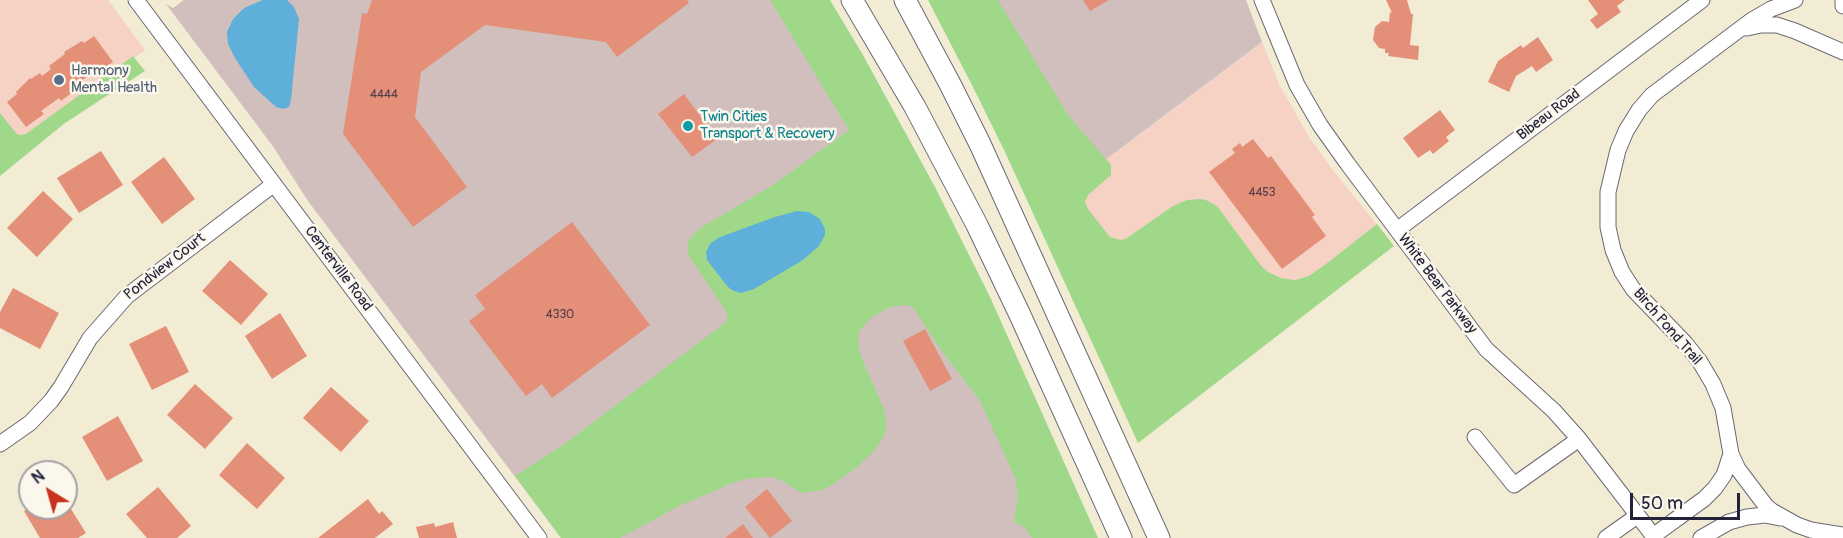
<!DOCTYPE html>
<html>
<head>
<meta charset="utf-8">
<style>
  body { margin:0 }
  #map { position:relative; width:1843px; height:538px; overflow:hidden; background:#f2ecd5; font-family:Pangolin,sans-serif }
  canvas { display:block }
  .north { position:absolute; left:18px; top:460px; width:60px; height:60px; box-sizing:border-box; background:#fbf7ec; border:2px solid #a4a2a5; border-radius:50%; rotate:323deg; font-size:16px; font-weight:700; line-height:24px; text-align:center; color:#22223b }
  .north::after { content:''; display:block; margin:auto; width:21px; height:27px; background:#c8321e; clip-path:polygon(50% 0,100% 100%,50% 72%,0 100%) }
  .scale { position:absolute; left:1630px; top:493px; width:110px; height:27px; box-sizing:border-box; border:3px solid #22223b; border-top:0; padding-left:8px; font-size:18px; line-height:21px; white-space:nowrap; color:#22223b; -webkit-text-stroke:4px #fbf7ec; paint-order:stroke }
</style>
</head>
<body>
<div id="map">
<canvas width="1843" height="538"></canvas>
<div class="north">N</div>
<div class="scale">50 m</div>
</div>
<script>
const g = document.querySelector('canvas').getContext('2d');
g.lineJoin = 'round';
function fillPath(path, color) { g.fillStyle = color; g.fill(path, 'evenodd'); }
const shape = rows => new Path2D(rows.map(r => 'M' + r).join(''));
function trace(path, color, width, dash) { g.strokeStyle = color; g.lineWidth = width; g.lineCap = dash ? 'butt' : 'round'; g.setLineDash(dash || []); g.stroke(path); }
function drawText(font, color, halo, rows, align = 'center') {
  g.font = font + ' Pangolin,sans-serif'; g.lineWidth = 5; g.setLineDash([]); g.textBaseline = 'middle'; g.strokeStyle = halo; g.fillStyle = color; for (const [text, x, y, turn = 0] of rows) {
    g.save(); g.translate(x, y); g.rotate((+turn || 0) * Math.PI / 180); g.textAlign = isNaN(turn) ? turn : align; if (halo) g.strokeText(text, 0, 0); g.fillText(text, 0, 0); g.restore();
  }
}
fillPath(shape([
  [0,0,108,0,145,50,0,158],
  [1262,42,1279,84,1309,137,1336,174,1387,237,1147,418,1049,202]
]), '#f6d2c4');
fillPath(shape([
  [184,0,800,0,1069,538,561,538,308,201,272,145,166,4,173,8],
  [947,0,1246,0,1262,42,1049,202]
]), '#d1bfbe');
fillPath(shape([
  [770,0,830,0,863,55,935,187,990,297,1098,538,1032,538,1024,527,1014,522,1018,497,1016,480,980,401,936,343,915,310,910,306,903,305,890,307,871,318,860,330,858,338,860,354,884,409,886,420,886,430,882,440,873,452,856,468,829,487,818,491,802,493,777,478,768,477,745,479,730,484,679,506,620,538,561,538,515,476,563,445,725,323,728,317,726,311,688,255,688,242,693,235,702,227,773,185,849,130],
  [928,0,998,0,1068,115,1111,165,1111,175,1088,195,1085,202,1088,209,1110,237,1121,240,1127,238,1173,206,1187,200,1201,199,1206,200,1217,206,1262,267,1268,272,1281,278,1295,280,1309,276,1326,264,1377,224,1394,246,1138,443,1005,152,975,91],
  [133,56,145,71,65,123,0,176,0,113,16,133,19,135,26,134]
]), '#a0d88a');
fillPath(shape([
  [263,0,287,0,294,7,299,19,291,100,289,107,284,109,276,107,254,87,235,58,228,44,227,32,233,19,244,8],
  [797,211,809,212,820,219,825,229,825,235,819,246,803,260,754,289,741,293,732,290,727,286,707,260,706,252,710,244,718,238,731,233,775,217]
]), '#5eafd9');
fillPath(shape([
  [372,0,687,0,689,3,617,57,606,42,485,25,421,72,415,117,467,187,413,227,343,134,362,13,367,14],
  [1083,0,1109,0,1090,11],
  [1386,0,1407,0,1411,14,1413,14,1410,45,1419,46,1418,60,1388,56,1389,53,1385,53,1385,49,1379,48,1373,40,1375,27,1382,21,1389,22,1390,12,1392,13],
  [1588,0,1625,0,1617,6,1621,12,1597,29,1590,20,1598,14],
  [94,36,113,62,95,75,93,72,76,85,78,88,61,101,59,98,41,111,44,114,26,127,7,102,17,94,16,92,30,78,31,79,40,73,42,76,51,69,49,66,65,54,64,52,82,41,84,43],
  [1538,37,1553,60,1536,72,1532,66,1516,76,1509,92,1488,82,1498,61,1521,45,1523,48],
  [684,94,717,139,692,157,658,114],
  [1440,110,1455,130,1446,137,1449,141,1433,154,1430,150,1418,158,1403,138],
  [1253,139,1268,158,1271,156,1315,215,1312,217,1326,236,1282,269,1209,172,1235,153,1232,149,1240,143,1242,147],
  [101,151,123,185,79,213,57,178],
  [164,157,195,199,162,224,131,182],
  [43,191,73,219,37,257,7,228],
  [572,222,650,325,552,398,542,384,526,396,469,321,485,309,475,295],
  [230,260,268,294,241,325,202,291],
  [13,288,59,313,40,349,0,328,0,312],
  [280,313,307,356,272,379,245,336],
  [166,326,189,372,152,390,129,344],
  [925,329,952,379,930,391,903,341],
  [195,384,233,418,205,449,167,415],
  [331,387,369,421,341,452,303,418],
  [118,416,143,461,107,481,82,437],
  [247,443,285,478,257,509,219,475],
  [158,487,191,526,177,538,147,538,126,514],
  [767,489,792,521,770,538,745,507],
  [368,499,379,514,382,511,393,524,375,538,318,538],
  [66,501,86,533,78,538,40,538,24,511,29,508,66,508],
  [453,522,457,538,419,538,416,527,434,523,435,527],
  [743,524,753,538,725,538]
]), '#e48f78');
const minor = shape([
  [136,0,539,538],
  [1262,0,1297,85,1320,125,1347,163,1486,349,1554,411,1579,439,1655,538],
  [1795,0,1771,9,1752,20,1652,95,1639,110,1626,131,1618,150,1608,192,1608,227,1613,250,1622,272,1633,289,1685,343,1700,362,1713,384,1723,408,1731,454,1738,469,1766,506,1772,511,1797,525,1811,530,1843,535],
  [1843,0,1843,6],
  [1747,28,1761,25,1777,25,1795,31,1843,52],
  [1397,230,1702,0],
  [1475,437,1514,485,1579,439],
  [0,444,30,423,51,401,61,387,90,338,127,296,274,184],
  [1653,536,1704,499,1715,488,1724,475,1731,454],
  [1606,538,1637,516],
  [1701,538,1729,522,1747,517,1765,515,1780,518]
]);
const highway = shape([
  [852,0,915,107,977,225,1020,315,1121,538],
  [905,0,950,84,980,144,1159,538]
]);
trace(minor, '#6b6971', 17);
trace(highway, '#6b6971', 23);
trace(minor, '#fff', 15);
trace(highway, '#fff', 21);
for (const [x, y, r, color] of [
  [59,80,6,"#5c6f8a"],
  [688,126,6,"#0f9aa8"]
]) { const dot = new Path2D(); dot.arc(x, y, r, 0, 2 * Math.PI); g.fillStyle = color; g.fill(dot); trace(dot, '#fbf7ec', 2); }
drawText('12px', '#523d4a', null, [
  ["4444",384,95],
  ["4453",1262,193],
  ["4330",560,315]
]);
drawText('15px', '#4e5e75', '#fbf7ec', [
  ["Harmony",71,71],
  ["Mental Health",71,88]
], 'left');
drawText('15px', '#22223b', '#fbf7ec', [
  ["Bibeau Road",1549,115,-37],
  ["Pondview Court",165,267,-38],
  ["Centerville Road",338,269,53],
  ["White Bear Parkway",1437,284,53],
  ["Birch Pond Trail",1667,327,49]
]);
drawText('15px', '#0d838f', '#fbf7ec', [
  ["Twin Cities",700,117],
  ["Transport & Recovery",700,134]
], 'left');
</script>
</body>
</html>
